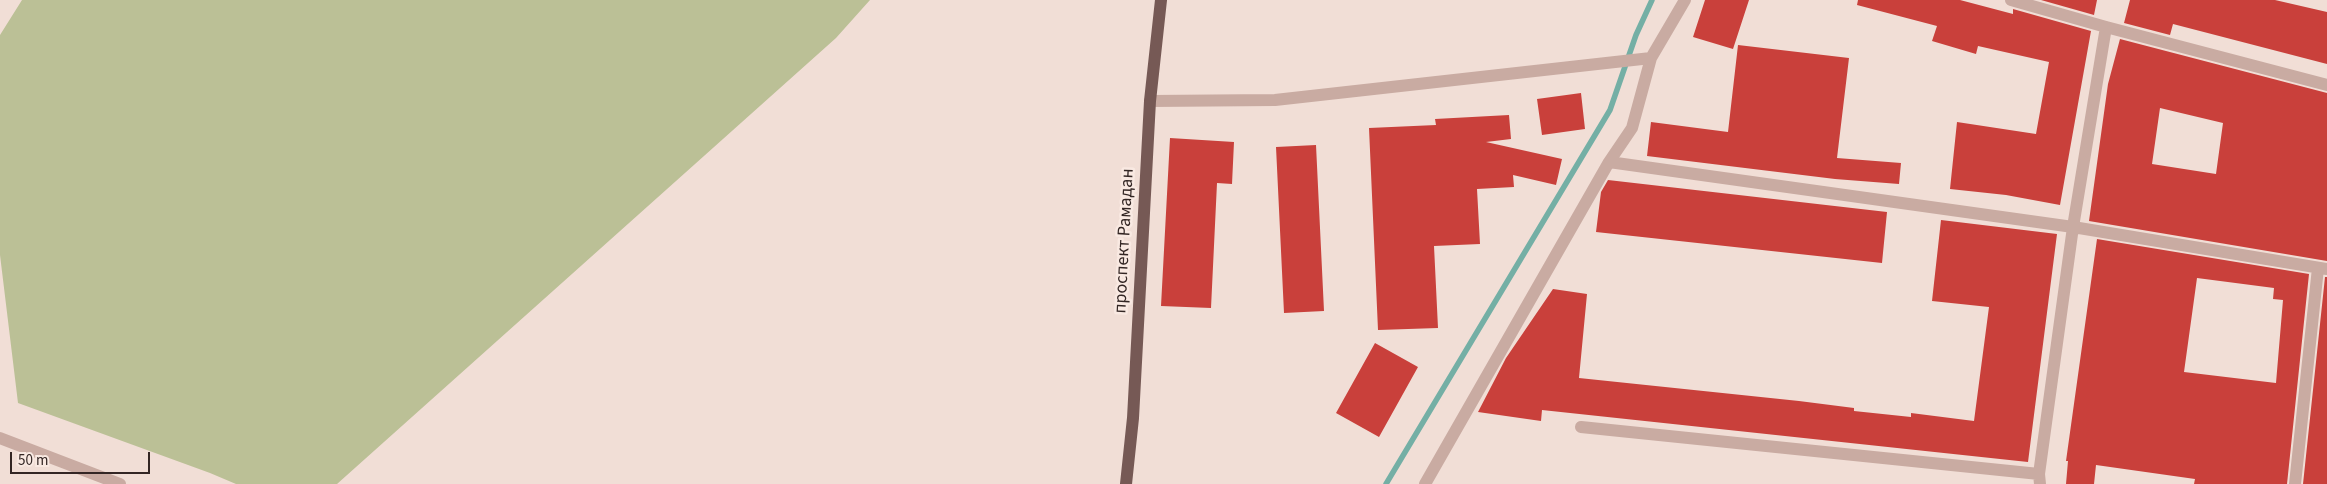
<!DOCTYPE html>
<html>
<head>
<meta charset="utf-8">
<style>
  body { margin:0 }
  #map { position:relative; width:2327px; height:484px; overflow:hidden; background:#f1ded6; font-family:"Source Sans 3",sans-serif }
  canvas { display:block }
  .scale { position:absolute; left:10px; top:452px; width:140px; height:22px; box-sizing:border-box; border:2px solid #332624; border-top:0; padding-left:6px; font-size:15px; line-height:18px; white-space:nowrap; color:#332624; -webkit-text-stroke:4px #f9e9e2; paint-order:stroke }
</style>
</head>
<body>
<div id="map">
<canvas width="2327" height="484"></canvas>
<div class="scale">50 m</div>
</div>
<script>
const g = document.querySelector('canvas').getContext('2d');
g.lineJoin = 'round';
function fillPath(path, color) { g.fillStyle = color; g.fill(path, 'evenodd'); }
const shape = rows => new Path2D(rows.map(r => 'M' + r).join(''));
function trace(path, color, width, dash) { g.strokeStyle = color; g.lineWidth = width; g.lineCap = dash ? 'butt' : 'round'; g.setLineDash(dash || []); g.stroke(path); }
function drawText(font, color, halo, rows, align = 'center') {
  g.font = font + ' "Source Sans 3",sans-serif'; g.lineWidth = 5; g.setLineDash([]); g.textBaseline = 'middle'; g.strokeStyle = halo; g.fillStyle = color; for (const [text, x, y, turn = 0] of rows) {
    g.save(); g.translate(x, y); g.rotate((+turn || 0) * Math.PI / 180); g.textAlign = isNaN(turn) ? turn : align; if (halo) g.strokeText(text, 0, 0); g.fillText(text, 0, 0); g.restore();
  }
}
fillPath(shape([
  [22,0,870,0,836,38,337,484,236,484,210,473,18,403,0,255,0,35]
]), '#bbc096');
trace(shape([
  [1386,484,1610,110,1636,35,1652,0]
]), '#74afa5', 5.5);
fillPath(shape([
  [1705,0,1749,0,1733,49,1693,37],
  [1858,0,1960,0,2013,14,2013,9,2091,31,2060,205,2006,195,1950,189,1957,122,2036,134,2049,62,1978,46,1976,54,1932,41,1937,26,1857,5],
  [2041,0,2097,0,2094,15],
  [2130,0,2275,0,2327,12,2327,64,2173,24,2170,35,2124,23],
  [2120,39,2327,93,2327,261,2089,221,2108,84],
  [2160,108,2223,123,2216,174,2152,164],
  [1738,45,1849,58,1837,158,1901,163,1899,184,1835,179,1647,156,1651,122,1728,132],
  [1581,93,1585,129,1542,135,1537,99],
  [1509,115,1511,139,1486,142,1562,159,1556,185,1513,175,1514,187,1477,189,1480,244,1434,246,1438,328,1378,330,1369,128,1436,125,1435,119],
  [1170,138,1234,142,1232,184,1217,183,1211,308,1161,306],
  [1316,145,1324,311,1284,313,1276,147],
  [1608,180,1887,212,1882,263,1596,232,1601,192],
  [1941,220,2057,234,2028,462,1542,410,1541,421,1478,412,1506,358,1553,289,1587,294,1579,378,1799,401,1854,408,1854,411,1911,417,1911,413,1974,421,1989,307,1932,301],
  [2097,239,2309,274,2287,484,2194,484,2195,479,2096,465,2094,484,2066,484,2068,461,2066,461],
  [2197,278,2274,288,2273,299,2283,300,2276,383,2184,372],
  [2325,277,2327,277,2327,484,2303,484],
  [1375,343,1418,367,1379,437,1336,413]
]), '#c9403b');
trace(shape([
  [2011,0,2106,27,2327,85],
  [1150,101,1275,100,1651,58],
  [1609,162,2073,227,2327,269],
  [1581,427,2039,474],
  [0,438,120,484],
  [1425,484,1609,162,1632,128,1651,58,1685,0],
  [2040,484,2039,474,2073,227,2106,27],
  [2295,484,2318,268]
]), '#c9aba2', 12);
trace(shape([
  [1126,484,1133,418,1150,101,1161,0]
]), '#765955', 12);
drawText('18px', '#332624', '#f9e9e2', [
  ["проспект Рамадан",1125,241,-87]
]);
</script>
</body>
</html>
